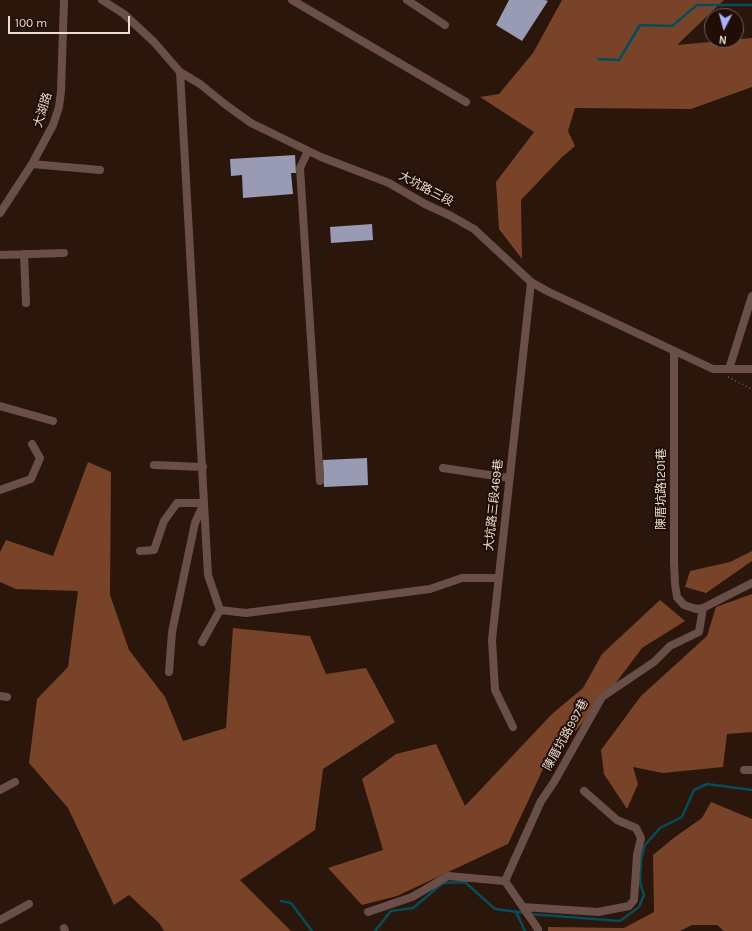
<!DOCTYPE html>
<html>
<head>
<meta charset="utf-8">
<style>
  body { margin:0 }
  #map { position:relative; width:752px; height:931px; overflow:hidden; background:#2b160c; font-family:Karla,sans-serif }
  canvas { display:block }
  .north { position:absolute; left:704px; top:8px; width:40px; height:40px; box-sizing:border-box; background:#200d05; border:1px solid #715f58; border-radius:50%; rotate:186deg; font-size:11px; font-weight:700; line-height:16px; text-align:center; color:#eadbd4 }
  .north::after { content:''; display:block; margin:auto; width:14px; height:18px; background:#aab0fc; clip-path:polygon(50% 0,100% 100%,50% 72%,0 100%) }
  .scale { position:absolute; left:8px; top:16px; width:122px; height:18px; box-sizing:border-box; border:2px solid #eadbd4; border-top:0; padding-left:5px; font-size:12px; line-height:14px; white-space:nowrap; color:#eadbd4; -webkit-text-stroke:3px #200d05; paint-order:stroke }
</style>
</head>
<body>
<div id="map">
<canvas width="752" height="931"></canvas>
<div class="north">N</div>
<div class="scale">100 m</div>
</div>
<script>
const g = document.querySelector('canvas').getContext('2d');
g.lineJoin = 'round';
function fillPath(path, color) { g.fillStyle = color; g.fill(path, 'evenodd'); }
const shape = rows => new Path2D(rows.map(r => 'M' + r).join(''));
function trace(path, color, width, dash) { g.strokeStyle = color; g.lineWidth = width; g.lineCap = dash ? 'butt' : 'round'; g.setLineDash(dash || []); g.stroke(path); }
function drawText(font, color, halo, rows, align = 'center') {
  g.font = font + ' Karla,"Noto Sans TC",sans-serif'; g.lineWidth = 4; g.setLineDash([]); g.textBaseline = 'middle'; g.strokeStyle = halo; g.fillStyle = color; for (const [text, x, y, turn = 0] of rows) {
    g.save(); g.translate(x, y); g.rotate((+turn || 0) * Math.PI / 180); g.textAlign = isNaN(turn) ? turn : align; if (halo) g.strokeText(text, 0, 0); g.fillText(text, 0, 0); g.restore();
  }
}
fillPath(shape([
  [562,0,724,0,677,45,752,38,752,87,691,109,575,108,568,131,575,146,561,158,521,200,522,259,499,229,496,182,534,132,480,97,499,94,533,53],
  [88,462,111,472,110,595,129,650,165,697,183,741,226,728,233,628,310,636,326,674,366,668,395,722,323,769,315,830,240,880,291,931,164,931,159,923,129,895,114,905,68,808,29,763,37,699,68,667,78,591,16,589,0,582,0,552,6,540,53,556],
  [752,551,752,561,706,593,685,587,690,571,730,562],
  [752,594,752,732,727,734,723,767,663,773,633,767,638,784,627,809,604,774,601,750,641,696,707,636,716,607],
  [660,600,685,621,642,648,609,692,543,769,508,844,397,896,362,905,328,868,383,850,362,779,396,754,436,744,465,806,552,714,583,688,602,654],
  [711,802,752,819,752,931,724,931,717,925,692,925,680,931,548,931,548,927,624,928,654,912,653,855,675,837,702,818]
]), '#79432a');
trace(shape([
  [598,59,619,60,640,25,672,26,697,5,752,5],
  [281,901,291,903,312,931],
  [516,912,525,931],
  [530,914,620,921,639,907,644,895,640,883,641,860,645,845,660,828,682,817,694,790,707,784,752,790],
  [375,931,391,911,413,908,443,883,465,882,495,909,525,913]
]), '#054d5a', 2.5);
fillPath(shape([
  [509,0,545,0,548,1,522,41,496,25],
  [295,155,296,173,291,173,293,194,243,198,242,175,231,176,230,159],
  [372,224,373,240,331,243,330,227],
  [367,458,368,485,324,487,323,460]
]), '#999bb5');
trace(shape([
  [728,377,752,389]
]), '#78665d', 1.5, [1, 3]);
trace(shape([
  [102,0,124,14,154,42,180,72,200,84,226,105,251,123,321,157,389,183,425,204,451,216,474,229,531,282,547,291,713,369,752,369],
  [292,0,466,102],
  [407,0,445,25],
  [180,72,208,575,220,610,246,613,430,589,462,578,498,578],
  [308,151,300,168,320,481],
  [32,164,100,170],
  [0,213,32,164,53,125,59,107,61,91,64,0],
  [24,254,26,303],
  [0,255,64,253],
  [674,351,674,562,675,584,677,597,684,605,696,609,703,608,752,583],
  [729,369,752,296],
  [0,406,53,421],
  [154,465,203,467],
  [443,468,509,478],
  [0,490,31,479,40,458,32,444],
  [140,551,154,550,164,521,177,503,204,503,195,523,172,632,169,672],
  [202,642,220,610],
  [0,696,7,697],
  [513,727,495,690,492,640,531,282],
  [744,770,752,770],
  [0,790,15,782],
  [523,907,598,912,629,906,634,900,637,855,641,838,636,828,617,820,584,791],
  [368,912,412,897,448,876,505,881],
  [0,920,29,904],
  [64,928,65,931],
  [538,931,538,929,505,881,541,801,554,782,602,697,654,662,670,646,699,632,703,608]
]), '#694f48', 8);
drawText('12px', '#eadbd4', '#200d05', [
  ["大湖路",43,110,-73],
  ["大坑路三段",426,189,28],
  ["陳厝坑路1201巷",662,489,-90],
  ["大坑路三段469巷",494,505,-84],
  ["陳厝坑路997巷",566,735,-61]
]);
</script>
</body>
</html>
